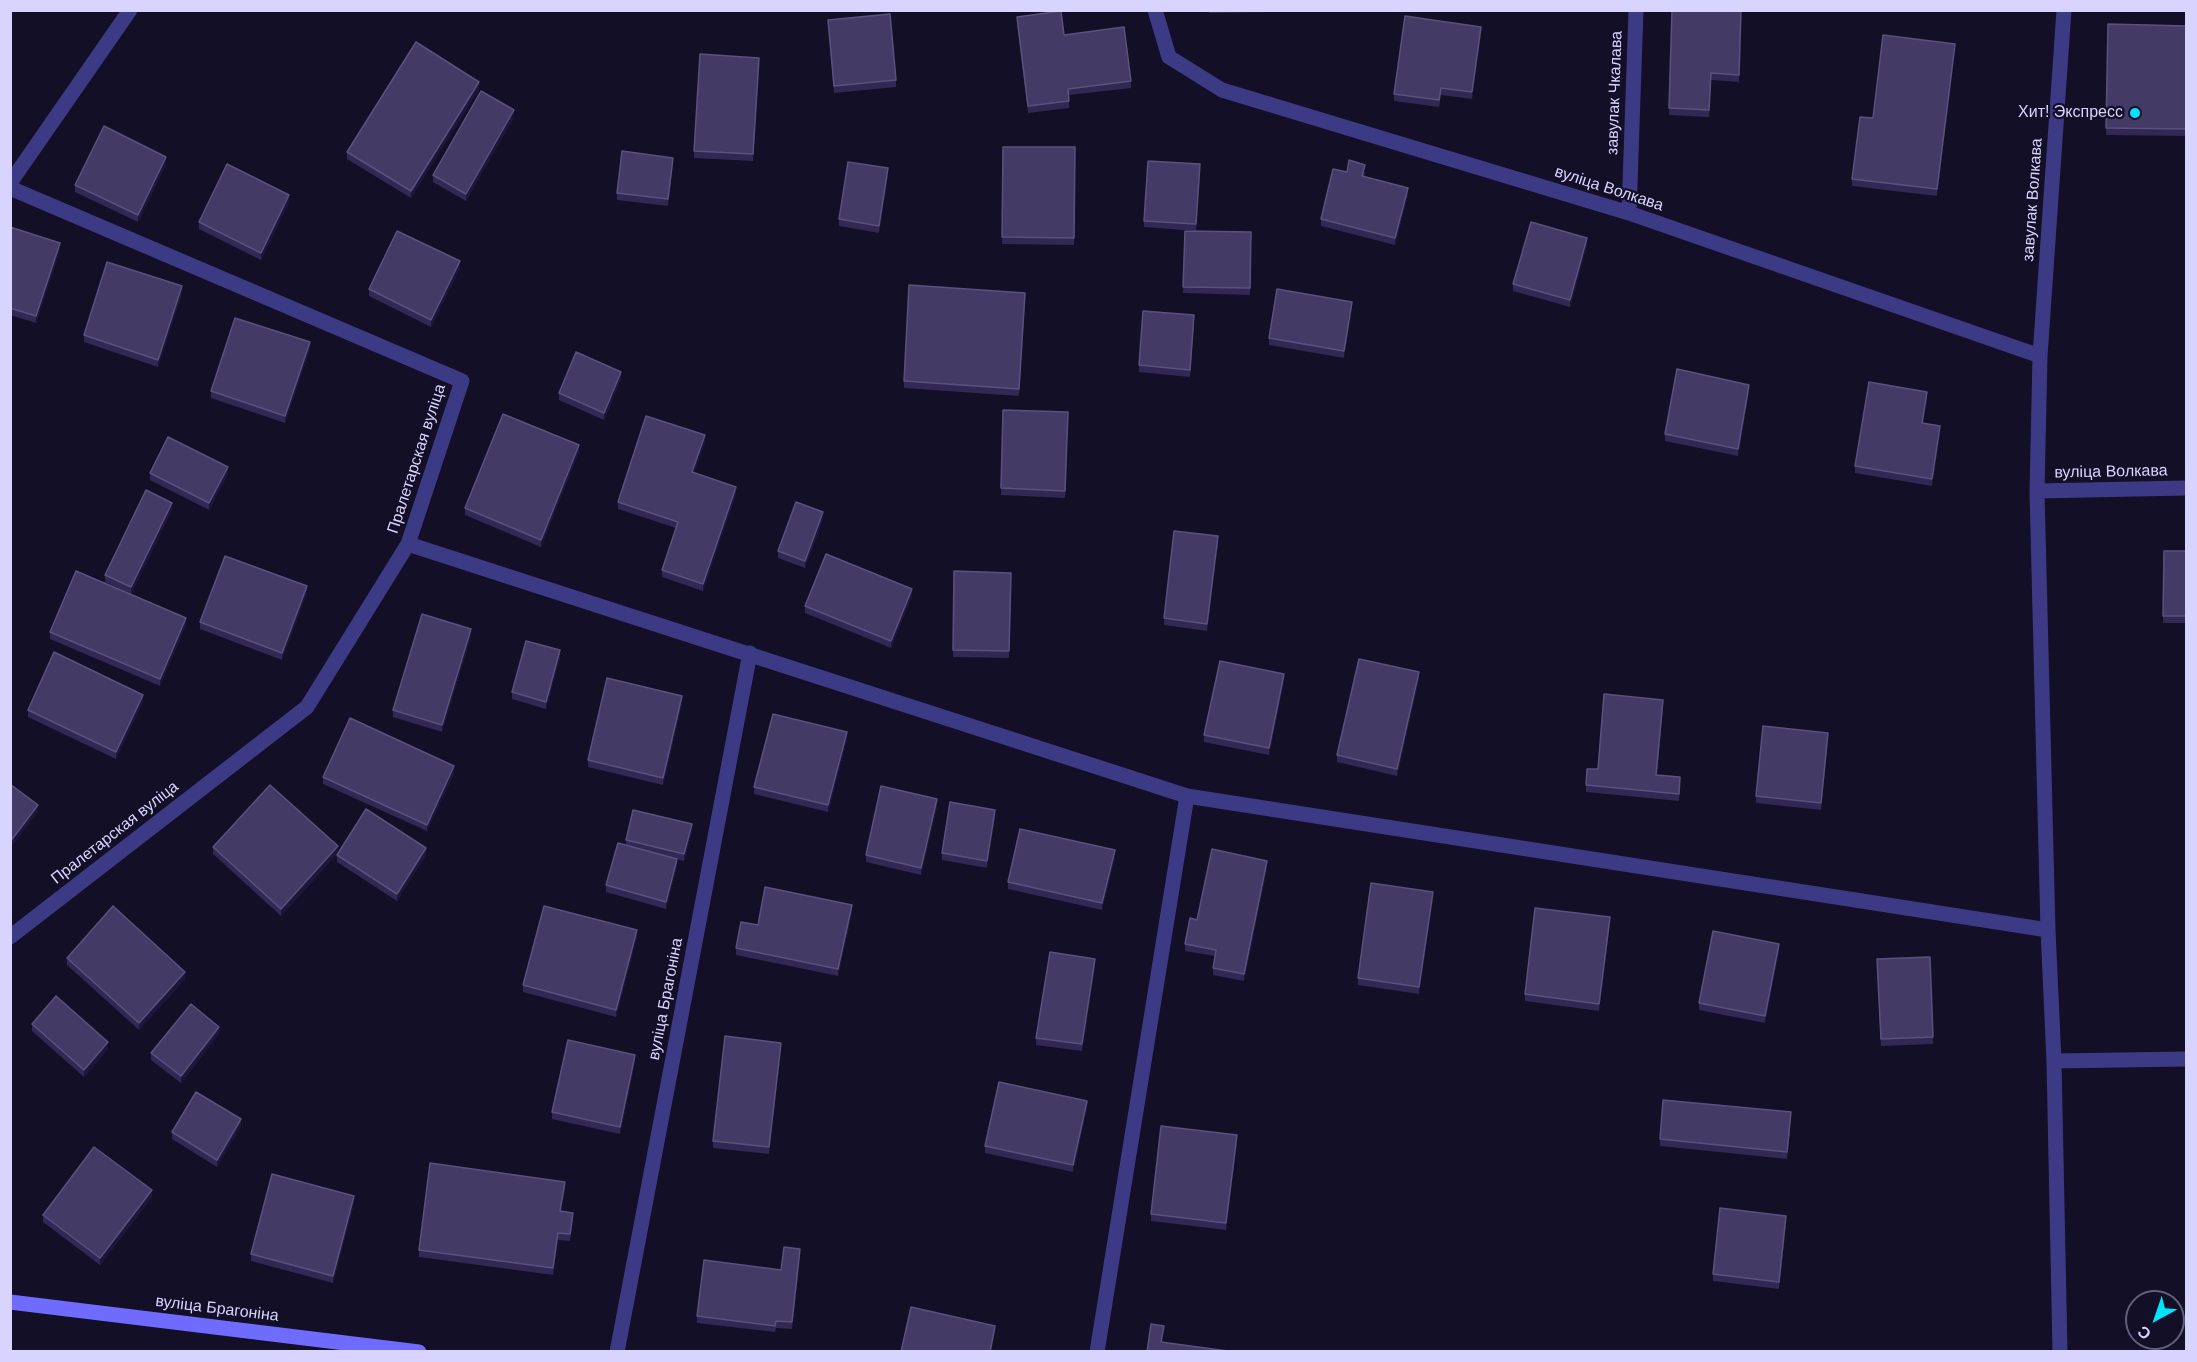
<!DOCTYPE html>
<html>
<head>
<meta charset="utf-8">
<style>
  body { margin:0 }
  #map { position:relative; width:2197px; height:1362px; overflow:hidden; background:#130f26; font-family:Helvetica,sans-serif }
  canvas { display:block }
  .frame { position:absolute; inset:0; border:12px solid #d9d4ff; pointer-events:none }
  .north { position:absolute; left:2125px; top:1290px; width:60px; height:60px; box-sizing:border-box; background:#130f26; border:2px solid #625e7d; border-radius:50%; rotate:220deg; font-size:16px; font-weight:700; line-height:24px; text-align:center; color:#d9d4ff }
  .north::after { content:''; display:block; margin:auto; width:21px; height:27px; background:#00e5ff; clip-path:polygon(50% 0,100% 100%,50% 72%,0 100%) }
</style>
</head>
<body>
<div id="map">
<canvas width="2197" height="1362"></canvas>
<div class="frame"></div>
<div class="north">С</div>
</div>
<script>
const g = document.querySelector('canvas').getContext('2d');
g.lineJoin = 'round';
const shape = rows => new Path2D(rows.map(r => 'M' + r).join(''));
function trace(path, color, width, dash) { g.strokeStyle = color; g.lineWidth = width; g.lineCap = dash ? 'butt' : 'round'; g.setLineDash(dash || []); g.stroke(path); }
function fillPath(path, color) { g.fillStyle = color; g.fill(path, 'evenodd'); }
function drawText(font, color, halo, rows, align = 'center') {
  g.font = font + ' Helvetica,sans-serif'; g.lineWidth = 4.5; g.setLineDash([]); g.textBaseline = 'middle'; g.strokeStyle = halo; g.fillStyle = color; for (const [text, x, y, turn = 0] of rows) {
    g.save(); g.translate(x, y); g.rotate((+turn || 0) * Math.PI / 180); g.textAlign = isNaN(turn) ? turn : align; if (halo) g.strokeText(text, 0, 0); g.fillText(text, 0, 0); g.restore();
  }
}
trace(shape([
  [1155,10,1169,57,1222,90,1629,213,2040,356],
  [10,183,130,10],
  [10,188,462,381,408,544,307,707,10,937],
  [1629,213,1636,10],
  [2037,491,2186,488],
  [408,544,1187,796,2048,930],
  [2054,1061,2186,1059],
  [617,1352,750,653],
  [1097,1352,1187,796],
  [2060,1352,2054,1061,2048,930,2037,491,2040,356,2064,10]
]), '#3d3a85', 15);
trace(shape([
  [10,1302,419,1352]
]), '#6f6bff', 15);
fillPath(shape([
  [1209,10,1269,10,1269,12,1209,13],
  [1672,10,1741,10,1739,82,1711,80,1709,117,1669,115],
  [1017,17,1064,35,1131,81,1131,88,1069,95,1069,108,1028,113,1017,24],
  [828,20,896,80,896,87,834,93],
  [2108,24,2187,26,2187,136,2106,135],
  [1481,34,1472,99,1441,95,1439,107,1394,101,1394,94],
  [1955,51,1937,196,1852,186,1852,179,1873,118],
  [759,65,753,161,694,158,694,151],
  [479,89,411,198,347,159,347,152],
  [514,117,466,201,433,182,433,175],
  [1003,147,1075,147,1074,245,1002,244],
  [166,164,138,222,75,192,75,185],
  [673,164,668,206,617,200,617,193],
  [1200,164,1196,231,1144,227,1144,221],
  [1347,172,1365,172,1364,177,1408,195,1395,245,1321,226,1321,219],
  [888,175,879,233,839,226,839,219],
  [289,202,261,260,199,229,199,222],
  [10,227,60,250,36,323,10,315],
  [1185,231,1251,232,1250,295,1183,293],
  [1587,245,1570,307,1513,291,1513,284],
  [460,268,431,327,369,296,369,289],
  [182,293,158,367,84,342,84,335],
  [1025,300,1019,396,904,388,904,381],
  [1352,308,1344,358,1269,345,1269,338],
  [1194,322,1190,377,1139,372,1139,365],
  [310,349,285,423,211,398,211,391],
  [621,379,604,420,559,400,559,393],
  [1749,392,1738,456,1665,441,1665,434],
  [1927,399,1923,424,1940,433,1932,486,1855,473,1855,466],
  [1003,410,1068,412,1065,498,1001,495],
  [705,442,694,473,736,494,703,591,662,577,662,570,676,528,618,509,618,502],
  [579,452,541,547,465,515,465,508],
  [150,473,228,474,209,510,150,480],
  [172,510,131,594,105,582,105,575],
  [823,519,805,568,778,558,778,551],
  [1218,543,1207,631,1164,625,1164,618],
  [2164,551,2187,551,2187,623,2163,623],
  [954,571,1011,573,1009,658,953,657],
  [307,593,282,660,200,629,200,622],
  [912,596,891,648,805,613,805,606],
  [186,625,160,686,50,639,50,632],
  [471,636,442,732,393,717,393,710],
  [560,657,546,709,512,699,512,692],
  [1419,679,1397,776,1337,762,1337,755],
  [1284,681,1269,755,1204,742,1204,735],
  [143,702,116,759,28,717,28,710],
  [682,703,663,785,588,767,588,760],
  [1663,707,1657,775,1680,784,1679,801,1586,792,1586,785,1598,769],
  [847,739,828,812,754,794,754,787],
  [1828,740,1821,810,1756,803,1756,796],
  [454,773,427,831,323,784,323,777],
  [937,806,921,875,866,862,866,855],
  [995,817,987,868,942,860,942,853],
  [692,831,684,861,676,859,677,866,666,909,606,892,606,885,626,845,626,840],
  [213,847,338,853,426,855,397,901,337,862,337,855,338,853,281,916,213,854],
  [1115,857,1102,910,1008,889,1008,882],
  [1267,868,1244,981,1213,975,1213,968,1215,956,1185,951,1185,944,1197,920],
  [1433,899,1419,994,1358,985,1358,978],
  [852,912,838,976,736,955,736,948,758,925],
  [1610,924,1599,1011,1525,1001,1525,994],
  [637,937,616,1017,523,992,523,985],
  [1779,951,1765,1023,1699,1010,1699,1003],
  [67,958,185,979,139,1030,67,965],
  [1095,966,1082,1051,1036,1045,1036,1038],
  [1877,966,1933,1037,1933,1044,1881,1046],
  [32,1024,108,1049,84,1077,32,1031],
  [219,1034,181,1083,151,1060,151,1053],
  [781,1050,769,1154,713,1148,713,1141],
  [635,1062,620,1134,552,1119,552,1112],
  [1087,1108,1073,1172,985,1153,985,1146],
  [1791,1119,1787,1159,1660,1146,1660,1139],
  [241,1126,217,1167,172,1139,172,1132],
  [1237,1142,1226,1230,1151,1221,1151,1214],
  [565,1188,561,1211,573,1220,570,1241,558,1240,553,1275,419,1257,419,1250],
  [152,1197,100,1265,43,1222,43,1215],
  [354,1203,333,1283,251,1261,251,1254],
  [1786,1223,1779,1289,1713,1281,1713,1274],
  [800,1256,792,1329,776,1328,775,1332,697,1323,697,1316,781,1270]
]), '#312854');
fillPath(shape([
  [1481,27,1481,34,1472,99,1472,92],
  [1955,44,1955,51,1937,196,1937,189],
  [479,82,479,89,411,198,411,191],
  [514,110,514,117,466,201,466,194],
  [166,157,166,164,138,222,138,215],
  [673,158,673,164,668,206,668,199],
  [888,168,888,175,879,233,879,226],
  [1408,188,1408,195,1395,245,1395,238],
  [289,195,289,202,261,260,261,253],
  [1587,238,1587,245,1570,307,1570,300],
  [60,243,60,250,36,323,36,316],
  [460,261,460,268,431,327,431,320],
  [182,286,182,293,158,367,158,360],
  [1352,302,1352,308,1344,358,1344,351],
  [310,342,310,349,285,423,285,416],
  [621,372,621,379,604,420,604,413],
  [1749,385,1749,392,1738,456,1738,449],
  [1927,392,1927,399,1922,430,1922,423],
  [1940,426,1940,433,1932,486,1932,479],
  [705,435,705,442,692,479,692,472],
  [579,445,579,452,541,547,541,540],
  [228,467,228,474,209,510,209,503],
  [736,487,736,494,703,591,703,584],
  [172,503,172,510,131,594,131,587],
  [823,512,823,519,805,568,805,561],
  [1218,536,1218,543,1207,631,1207,624],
  [307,586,307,593,282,660,282,653],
  [912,589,912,596,891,648,891,641],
  [186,618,186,625,160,686,160,679],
  [471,629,471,636,442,732,442,725],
  [560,650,560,657,546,709,546,702],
  [1419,672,1419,679,1397,776,1397,769],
  [1284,674,1284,681,1269,755,1269,748],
  [143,695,143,702,116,759,116,752],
  [682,696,682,703,663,785,663,778],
  [847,732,847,739,828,812,828,805],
  [1828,733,1828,740,1821,810,1821,803],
  [454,766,454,773,427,831,427,825],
  [937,799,937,806,921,875,921,868],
  [38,805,38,812,10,849,10,842],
  [995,810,995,817,987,868,987,861],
  [692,824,692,831,684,861,684,854],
  [338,846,338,853,281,916,281,909],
  [426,848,426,855,397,901,397,894],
  [1115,850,1115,857,1102,910,1102,903],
  [677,859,677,866,666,909,666,902],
  [1267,861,1267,868,1244,981,1244,974],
  [1433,892,1433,899,1419,994,1419,987],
  [852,905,852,912,838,976,838,969],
  [1610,917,1610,924,1599,1011,1599,1004],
  [637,930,637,937,616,1017,616,1010],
  [1779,944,1779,951,1765,1023,1765,1016],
  [1095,959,1095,966,1082,1051,1082,1044],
  [185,972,185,979,139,1030,139,1023],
  [219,1027,219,1034,181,1083,181,1076],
  [108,1042,108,1049,84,1077,84,1070],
  [781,1043,781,1050,769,1154,769,1147],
  [635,1055,635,1062,620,1134,620,1127],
  [1087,1101,1087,1108,1073,1172,1073,1165],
  [241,1119,241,1126,217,1167,217,1160],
  [1237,1135,1237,1142,1226,1230,1226,1223],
  [565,1182,565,1188,560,1218,560,1211],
  [152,1190,152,1197,100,1265,100,1258],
  [354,1196,354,1203,333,1283,333,1276],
  [1786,1216,1786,1223,1779,1289,1779,1282],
  [558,1233,558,1240,553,1275,553,1268],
  [800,1249,800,1256,792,1329,792,1322],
  [995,1326,995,1333,991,1352,990,1352]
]), '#1d163a');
const building = shape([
  [1672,10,1741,10,1739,75,1711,73,1709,110,1669,108,1672,10],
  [1061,11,1064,35,1124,27,1131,81,1068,89,1069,101,1028,106,1017,17,1061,11],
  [890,14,896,80,834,86,828,20,890,14],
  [1405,16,1481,27,1472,92,1441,88,1439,100,1394,94,1405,16],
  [2108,24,2187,26,2187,129,2106,128,2108,24],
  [1883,35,1955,44,1937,189,1852,179,1860,117,1873,118,1883,35],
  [416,42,479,82,411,191,347,152,416,42],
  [700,54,759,58,753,154,694,151,700,54],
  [481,91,514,110,466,194,433,175,481,91],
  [104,126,166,157,138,215,75,185,104,126],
  [1003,147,1075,147,1074,238,1002,237,1003,147],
  [622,151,673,158,668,199,617,193,622,151],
  [1349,160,1365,165,1362,176,1408,188,1395,238,1321,219,1333,169,1347,172,1349,160],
  [1148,161,1200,164,1196,224,1144,221,1148,161],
  [848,162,888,168,879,226,839,219,848,162],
  [227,164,289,195,261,253,199,222,227,164],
  [1531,222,1587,238,1570,300,1513,284,1531,222],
  [10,227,60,243,36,316,10,308,10,227],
  [397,231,460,261,431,320,369,289,397,231],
  [1185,231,1251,232,1250,288,1183,287,1185,231],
  [107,262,182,286,158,360,84,335,107,262],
  [909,285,1025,293,1019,389,904,381,909,285],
  [1277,289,1352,302,1344,351,1269,338,1277,289],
  [1143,311,1194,315,1190,370,1139,365,1143,311],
  [235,318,310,342,285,416,211,391,235,318],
  [576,352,621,372,604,413,559,393,576,352],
  [1677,369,1749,385,1738,449,1665,434,1677,369],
  [1869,382,1927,392,1922,423,1940,426,1932,479,1855,466,1869,382],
  [1003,410,1068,412,1065,491,1001,488,1003,410],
  [503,414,579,445,541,540,465,508,503,414],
  [646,416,705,435,692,472,736,487,703,584,662,570,678,522,618,502,646,416],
  [168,437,228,467,209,503,150,473,168,437],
  [146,490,172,503,131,587,105,575,146,490],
  [796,502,823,512,805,561,778,551,796,502],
  [1174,531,1218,536,1207,624,1164,618,1174,531],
  [2164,551,2187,551,2187,616,2163,616,2164,551],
  [826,554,912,589,891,641,805,606,826,554],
  [225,556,307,586,282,653,200,622,225,556],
  [76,571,186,618,160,679,50,632,76,571],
  [954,571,1011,573,1009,651,953,650,954,571],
  [422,614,471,629,442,725,393,710,422,614],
  [526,641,560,650,546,702,512,692,526,641],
  [54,652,143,695,116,752,28,710,54,652],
  [1359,659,1419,672,1397,769,1337,755,1359,659],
  [1220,661,1284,674,1269,748,1204,735,1220,661],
  [607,678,682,696,663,778,588,760,607,678],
  [1604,694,1663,700,1656,775,1680,777,1679,794,1586,785,1587,769,1598,769,1604,694],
  [773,714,847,732,828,805,754,787,773,714],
  [350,718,454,766,427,825,323,777,350,718],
  [1763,726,1828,733,1821,803,1756,796,1763,726],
  [10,784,38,805,10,842,10,784],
  [270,785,338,846,281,909,213,847,270,785],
  [881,786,937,799,921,868,866,855,881,786],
  [950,802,995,810,987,861,942,853,950,802],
  [366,809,426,848,397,894,337,855,366,809],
  [633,810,692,824,684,854,626,840,633,810],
  [1020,829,1115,850,1102,903,1008,882,1020,829],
  [618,843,677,859,666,902,606,885,618,843],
  [1212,849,1267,861,1244,974,1213,968,1216,950,1185,944,1190,918,1197,920,1212,849],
  [1371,883,1433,892,1419,987,1358,978,1371,883],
  [765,887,852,905,838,969,736,948,741,922,758,925,765,887],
  [113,906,185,972,139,1023,67,958,113,906],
  [544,906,637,930,616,1010,523,985,544,906],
  [1535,908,1610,917,1599,1004,1525,994,1535,908],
  [1713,931,1779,944,1765,1016,1699,1003,1713,931],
  [1050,952,1095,959,1082,1044,1036,1038,1050,952],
  [1930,957,1933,1037,1881,1039,1877,959,1930,957],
  [56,996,108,1042,84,1070,32,1024,56,996],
  [191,1004,219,1027,181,1076,151,1053,191,1004],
  [725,1036,781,1043,769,1147,713,1141,725,1036],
  [568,1040,635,1055,620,1127,552,1112,568,1040],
  [999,1082,1087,1101,1073,1165,985,1146,999,1082],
  [196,1092,241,1119,217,1160,172,1132,196,1092],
  [1663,1100,1791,1112,1787,1152,1660,1139,1663,1100],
  [1161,1126,1237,1135,1226,1223,1151,1214,1161,1126],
  [94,1147,152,1190,100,1258,43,1215,94,1147],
  [430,1163,565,1182,560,1211,573,1213,570,1234,558,1233,553,1268,419,1250,430,1163],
  [272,1174,354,1196,333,1276,251,1254,272,1174],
  [1720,1208,1786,1216,1779,1282,1713,1274,1720,1208],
  [784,1247,800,1249,792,1322,776,1321,775,1326,697,1316,704,1260,781,1270,784,1247],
  [911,1307,995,1326,990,1352,901,1352,911,1307],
  [1151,1324,1164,1326,1161,1342,1235,1352,1147,1352,1151,1324]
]);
fillPath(building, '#433a66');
trace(building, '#5a527e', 1.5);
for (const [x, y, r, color] of [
  [2135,113,6,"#00e5ff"]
]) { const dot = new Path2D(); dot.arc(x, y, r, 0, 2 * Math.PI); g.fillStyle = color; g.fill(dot); trace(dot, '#130f26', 2); }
drawText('16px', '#d9d4ff', '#130f26', [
  ["завулак Чкалава",1615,93,-88],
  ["вуліца Волкава",1609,189,18],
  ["завулак Волкава",2033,200,-86],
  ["Пралетарская вуліца",417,459,-72],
  ["вуліца Волкава",2111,472,-1],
  ["Пралетарская вуліца",115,833,-38],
  ["вуліца Брагоніна",666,999,-79],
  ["вуліца Брагоніна",217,1309,7]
]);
drawText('16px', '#d9d4ff', '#130f26', [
  ["Хит! Экспресс",2123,113]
], 'right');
</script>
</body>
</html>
